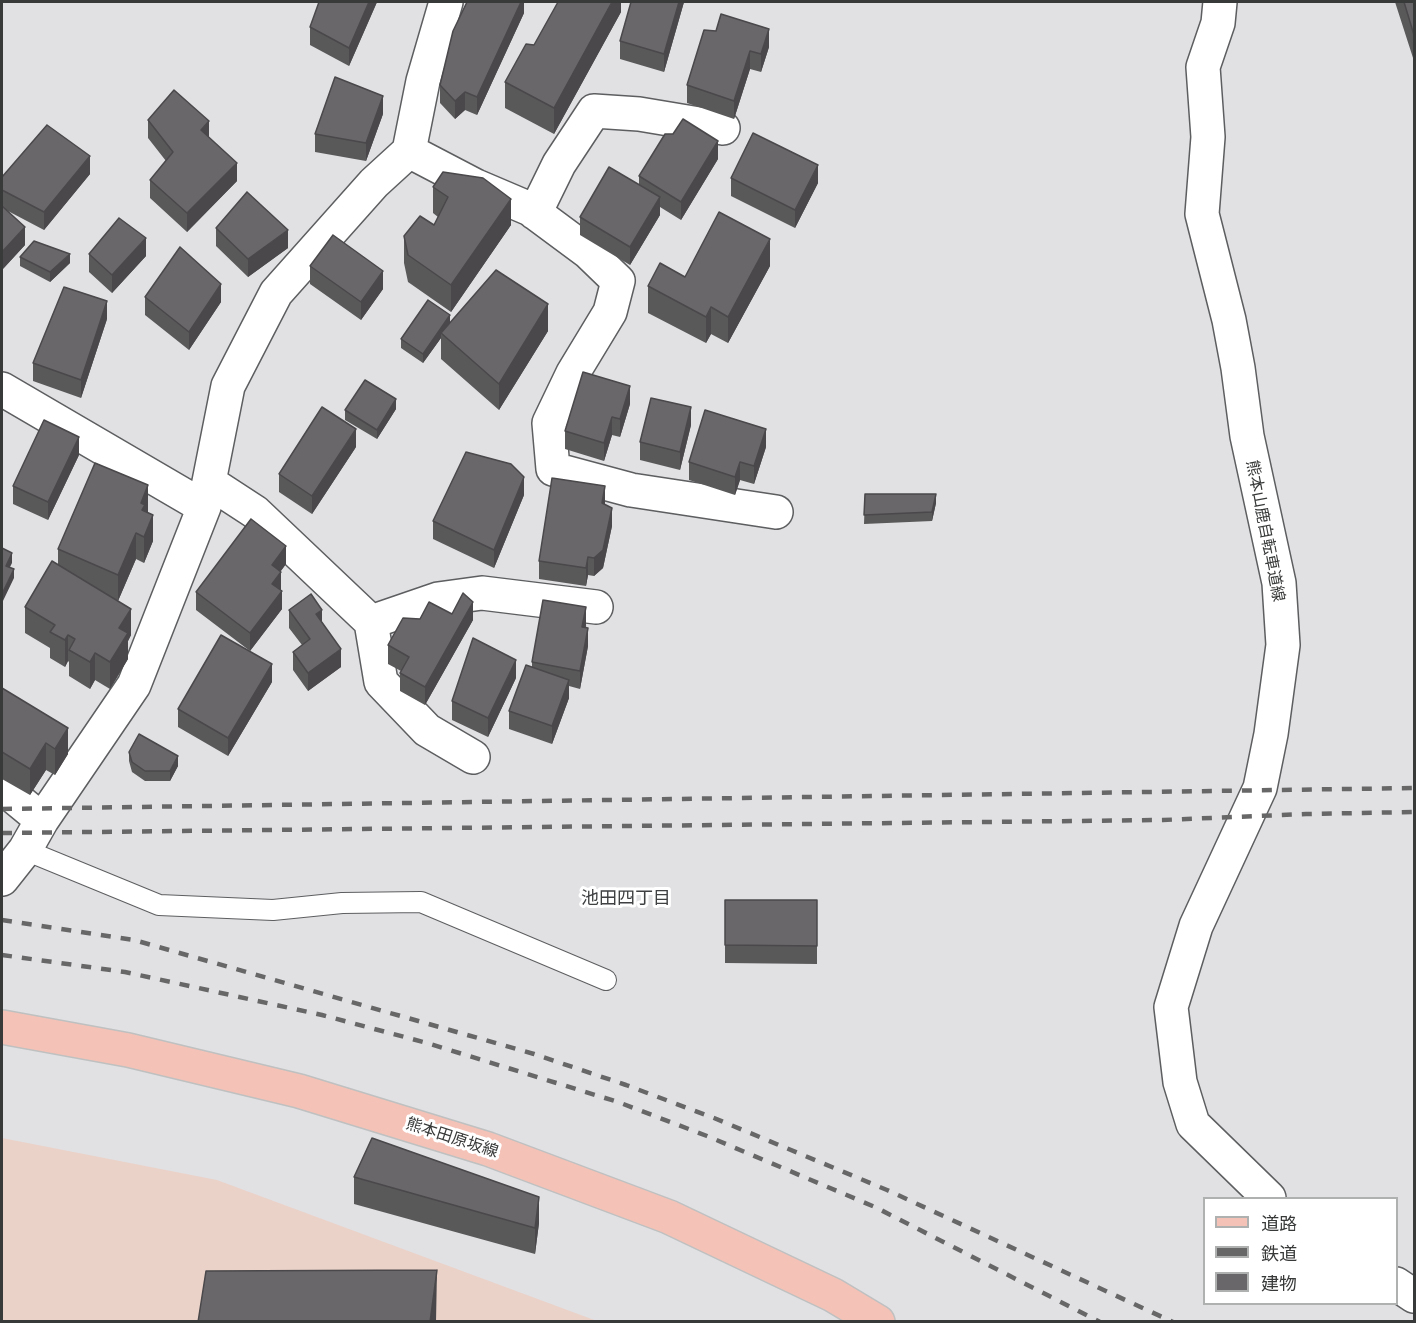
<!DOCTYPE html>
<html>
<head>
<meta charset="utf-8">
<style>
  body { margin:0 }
  #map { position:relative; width:1416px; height:1323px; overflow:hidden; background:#e1e1e4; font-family:Montserrat,"Noto Sans JP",sans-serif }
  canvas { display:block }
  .frame { position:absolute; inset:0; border:3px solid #383939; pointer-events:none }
  .legend { position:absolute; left:1203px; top:1197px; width:195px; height:108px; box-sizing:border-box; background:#fff; border:2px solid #afb0b0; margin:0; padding:8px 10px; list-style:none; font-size:18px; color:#383939 }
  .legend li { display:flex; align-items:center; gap:12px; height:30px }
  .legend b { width:30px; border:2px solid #afb0b0 }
</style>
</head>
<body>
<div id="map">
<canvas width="1416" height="1323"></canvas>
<div class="frame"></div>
<ul class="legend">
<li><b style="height:8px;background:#f5c2b7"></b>道路</li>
<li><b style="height:8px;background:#676768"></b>鉄道</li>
<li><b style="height:16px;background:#696769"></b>建物</li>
</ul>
</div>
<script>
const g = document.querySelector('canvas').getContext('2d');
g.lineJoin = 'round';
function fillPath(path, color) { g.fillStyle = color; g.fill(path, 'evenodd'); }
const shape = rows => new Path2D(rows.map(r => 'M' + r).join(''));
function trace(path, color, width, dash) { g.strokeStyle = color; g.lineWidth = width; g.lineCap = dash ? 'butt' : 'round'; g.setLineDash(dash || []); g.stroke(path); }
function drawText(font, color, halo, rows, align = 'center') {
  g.font = font + ' Montserrat,"Noto Sans JP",sans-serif'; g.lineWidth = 6; g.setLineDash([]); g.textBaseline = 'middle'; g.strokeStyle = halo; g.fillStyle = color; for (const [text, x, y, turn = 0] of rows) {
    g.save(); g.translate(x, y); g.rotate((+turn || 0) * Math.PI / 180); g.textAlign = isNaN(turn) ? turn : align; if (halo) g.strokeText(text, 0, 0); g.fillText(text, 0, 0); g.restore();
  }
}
fillPath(shape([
  [2,1138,217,1180,597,1321,2,1321]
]), '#ead2c9');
const service = shape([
  [25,850,159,905,273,910,342,903,421,902,606,980]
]);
const minor = shape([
  [1220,2,1218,23,1203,67,1208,137,1202,214,1229,320,1238,368,1247,436,1279,583,1283,645,1271,734,1260,788,1196,926,1171,1007,1180,1082,1193,1124,1269,1198],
  [409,151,476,186,530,209,588,252,618,281,610,312,573,373,549,423,553,469,631,490,776,512],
  [535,213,559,164,594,111,639,114,723,128],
  [2,389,204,507],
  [209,482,255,512,371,622,381,682,427,730,473,757],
  [371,622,438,599,482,593,596,607],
  [2,787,42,820],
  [2,879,25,850,42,820,134,685,204,507,228,386,276,293,374,183,409,151,423,81,446,2],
  [1396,1284,1414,1296]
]);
const primary = shape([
  [2,1027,128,1050,299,1091,488,1149,669,1217,833,1295,878,1322]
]);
trace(service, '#5d5e60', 22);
trace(minor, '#5d5e60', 36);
trace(primary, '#bfc0c0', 36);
trace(service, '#fff', 20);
trace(minor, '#fff', 33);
trace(primary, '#f5c2b7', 33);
trace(shape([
  [2,809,1414,788],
  [2,833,1163,820,1306,814,1414,812],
  [2,920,134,940,534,1054,626,1085,714,1118,887,1190,1173,1322],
  [2,955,125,972,322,1015,427,1043,618,1102,707,1136,875,1207,1100,1322]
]), '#676768', 4.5, [10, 10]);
fillPath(shape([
  [377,2,349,66,310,45,310,27],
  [524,2,524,13,477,115,465,110,455,119,440,103,440,85],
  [621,2,621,12,554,134,505,108,505,82,534,45],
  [684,2,664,72,620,59,620,41],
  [1395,2,1414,2,1414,61],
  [704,30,769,47,761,72,750,69,734,119,687,103,687,85],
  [383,114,366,161,315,152,315,134],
  [148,120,209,138,237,181,187,232,150,198,150,180,166,161,148,138],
  [718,159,681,220,660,207,660,215,630,265,580,235,580,217,639,185,639,176],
  [90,174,44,230,6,210,25,245,2,270,2,177],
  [731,178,818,183,795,228,731,196],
  [433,187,511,225,451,312,408,282,404,263,404,236,434,225,438,217,433,213],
  [216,228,288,248,248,277,216,246],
  [89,254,146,256,112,293,89,272],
  [20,257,70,263,50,282,20,266],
  [310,266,383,289,361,320,310,284],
  [770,266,728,343,711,334,706,343,648,313,648,286,685,277],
  [145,297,221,302,189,350,145,315],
  [107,319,81,398,33,381,33,363],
  [450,322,548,331,499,410,441,359,441,338,423,363,401,348,401,339],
  [630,404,620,437,612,435,604,461,565,449,565,431],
  [396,409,377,439,345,420,345,410],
  [691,425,680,470,640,460,640,442],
  [356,447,312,514,279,492,279,474],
  [766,447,754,484,740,480,735,495,689,480,689,462],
  [79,455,48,520,13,504,13,486],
  [865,494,936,503,932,521,864,524],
  [524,495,494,568,433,539,433,521],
  [605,504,612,526,603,568,594,576,588,575,586,586,539,579,539,561],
  [148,512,153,541,144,563,136,559,118,601,131,635,128,641,128,659,110,689,95,680,90,689,69,676,69,662,68,661,65,667,50,658,50,648,25,633,25,607,58,565,58,549],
  [286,564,280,572,282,609,250,651,196,610,196,592],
  [289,610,322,622,341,667,308,691,293,670,293,652,302,645,289,628],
  [452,614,473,620,425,705,400,691,400,673,401,671,388,664,388,645,420,619],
  [586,625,588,646,580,689,569,686,569,698,552,744,509,729,509,711,532,667,532,662],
  [516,678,488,737,452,720,452,701],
  [272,682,228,756,178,727,178,709],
  [2,688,68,754,55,775,46,770,30,795,2,779],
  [129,752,178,766,170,781,145,781,132,772,129,761],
  [725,900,817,900,817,964,725,963],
  [354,1177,539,1223,535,1254,354,1204]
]), '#5a595a');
fillPath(shape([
  [369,2,377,2,349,66,349,48],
  [521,2,524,2,524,13,477,115,477,97],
  [612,2,621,2,621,12,554,134,554,108],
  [679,2,684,2,664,72,664,54],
  [769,29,769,47,761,72,761,54],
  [750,51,750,69,734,119,734,101],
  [465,92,465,110,455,119,455,101],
  [383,96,383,114,366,161,366,143],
  [209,121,209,139,201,130],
  [718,141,718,159,681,220,681,202],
  [90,156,90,174,44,230,44,212],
  [237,163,237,181,187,232,187,213],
  [818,165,818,183,795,228,795,210],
  [660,197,660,215,630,265,630,247],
  [511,199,511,225,451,312,451,285],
  [25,227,25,245,2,270,2,252],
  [288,230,288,248,248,277,248,259],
  [146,238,146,256,112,293,112,275],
  [770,239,770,266,728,343,728,317],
  [70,254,70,263,50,282,50,272],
  [383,271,383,289,361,320,361,302],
  [221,284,221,302,189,350,189,332],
  [107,301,107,319,81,398,81,380],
  [548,304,548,331,499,410,499,384],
  [711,307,711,334,706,343,706,317],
  [450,315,450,324,441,333,441,338,423,363,423,354],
  [630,386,630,404,620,437,620,419],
  [396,399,396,409,377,439,377,430],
  [691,407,691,425,680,470,680,452],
  [612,417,612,435,604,461,604,443],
  [356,429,356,447,312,514,312,496],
  [766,429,766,447,754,484,754,466],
  [79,437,79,455,48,520,48,502],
  [740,462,740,480,735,495,735,477],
  [524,477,524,495,494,568,494,550],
  [148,485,148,512,145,519,145,531,142,537,141,503],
  [605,486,605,505,602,503],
  [936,494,936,503,932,521,932,512],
  [612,508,612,526,603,568,594,576,594,558],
  [153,515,153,541,144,563,144,537],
  [136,533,136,559,118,601,118,575],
  [286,546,286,564,272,583,272,565],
  [12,553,12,563,6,575,6,566],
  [588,557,588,575,586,586,586,568],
  [14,569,14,578,2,603,2,594],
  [281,572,281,590,272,584],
  [282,591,282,609,250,651,250,633],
  [473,602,473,620,425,705,425,687],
  [586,607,586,625,582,645,582,627],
  [131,609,131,635,128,641,128,659,110,689,110,662,119,628],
  [322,610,322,628,316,614],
  [588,628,588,646,580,689,580,671],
  [68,635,68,661,65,667,65,640],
  [341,649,341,667,308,691,308,673],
  [95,653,95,680,90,689,90,662],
  [516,660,516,678,488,737,488,718],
  [272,664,272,682,228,756,228,738],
  [569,680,569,698,552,744,552,726],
  [68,728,68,754,55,775,55,749],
  [46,743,46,770,30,795,30,769],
  [178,756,178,766,170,781,170,771],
  [539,1197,539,1223,535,1254,535,1228],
  [437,1270,436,1322,430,1322]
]), '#4a484a');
const building = shape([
  [319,2,369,2,349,48,310,27,319,2],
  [467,2,521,2,477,97,465,92,455,101,440,85,453,31,467,2],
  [558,2,612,2,554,108,505,82,526,44,534,45,558,2],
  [631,2,679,2,664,54,620,41,631,2],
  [1404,2,1414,2,1414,35,1404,2],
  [721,14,769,29,761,54,750,51,734,101,687,85,704,30,716,31,721,14],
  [335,77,383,96,366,143,315,134,335,77],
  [174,90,209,121,201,130,237,163,187,213,150,180,173,152,148,120,174,90],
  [683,119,718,141,681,202,639,176,665,134,673,134,683,119],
  [47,125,90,156,44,212,2,190,2,177,47,125],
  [753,133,818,165,795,210,731,178,753,133],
  [609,167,660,197,630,247,580,217,609,167],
  [443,172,483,178,511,199,451,285,408,255,404,236,420,216,434,225,448,197,433,187,443,172],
  [247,192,288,230,248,259,216,228,247,192],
  [2,206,25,227,2,252,2,206],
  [719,212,770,239,728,317,711,307,706,317,648,286,660,263,685,277,719,212],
  [119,218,146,238,112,275,89,254,119,218],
  [333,235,383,271,361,302,310,266,333,235],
  [34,241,70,254,50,272,20,257,34,241],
  [180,247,221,284,189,332,145,297,180,247],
  [496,270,548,304,499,384,441,333,496,270],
  [64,287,107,301,81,380,33,363,64,287],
  [428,300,450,315,423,354,401,339,428,300],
  [583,372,630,386,620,419,612,417,604,443,565,431,583,372],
  [365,380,396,399,377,430,345,410,365,380],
  [651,398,691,407,680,452,640,442,651,398],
  [322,407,356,429,312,496,279,474,322,407],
  [705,410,766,429,754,466,740,462,735,477,689,462,705,410],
  [44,420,79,437,48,502,13,486,44,420],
  [466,452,511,464,524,477,494,550,433,521,466,452],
  [95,463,148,485,141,503,145,505,142,510,153,515,144,537,136,533,118,575,58,549,95,463],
  [552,478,605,486,602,503,612,508,603,550,594,558,588,557,586,568,539,561,552,478],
  [865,494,936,494,932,512,864,515,865,494],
  [251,519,286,546,272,565,281,572,272,584,282,591,250,633,196,592,251,519],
  [2,548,12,553,6,566,14,569,2,594,2,548],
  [52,561,131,609,119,628,128,633,110,662,95,653,90,662,69,650,75,639,68,635,65,640,50,632,55,625,25,607,52,561],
  [463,593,473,602,425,687,400,673,409,657,388,645,403,618,420,619,429,602,452,614,463,593],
  [311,594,322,610,316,614,341,649,308,673,293,652,310,639,289,610,311,594],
  [543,600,586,607,582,627,588,628,580,671,532,662,543,600],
  [221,635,272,664,228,738,178,709,221,635],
  [473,638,516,660,488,718,452,701,473,638],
  [526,665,569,680,552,726,509,711,526,665],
  [2,688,68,728,55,749,46,743,30,769,2,752,2,688],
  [139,734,178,756,170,771,145,771,132,762,129,752,139,734],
  [725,900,817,900,817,946,725,945,725,900],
  [372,1138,539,1197,535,1228,354,1177,372,1138],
  [437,1270,430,1322,198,1322,206,1271,437,1270]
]);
fillPath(building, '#696769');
trace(building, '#4a484a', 1.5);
drawText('16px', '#383939', '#fff', [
  ["熊本山鹿自転車道線",1265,531,79],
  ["熊本田原坂線",452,1138,18]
]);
drawText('18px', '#3f4042', '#fff', [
  ["池田四丁目",626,899]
]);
</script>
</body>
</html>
